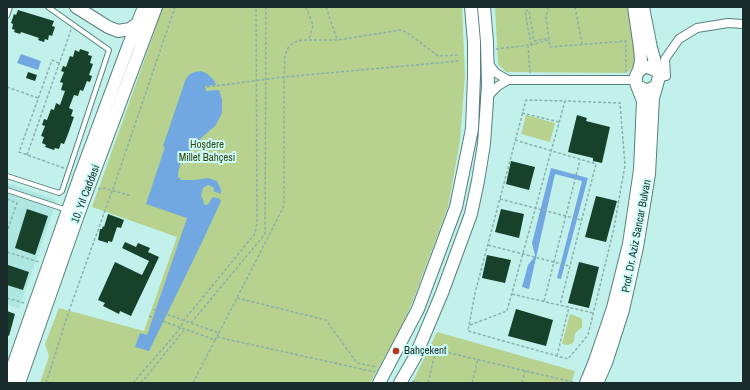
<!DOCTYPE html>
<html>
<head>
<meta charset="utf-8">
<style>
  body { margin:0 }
  #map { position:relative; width:750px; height:390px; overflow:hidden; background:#c2f1ec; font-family:"Archivo Narrow",sans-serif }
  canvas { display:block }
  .frame { position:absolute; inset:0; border:8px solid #192b2a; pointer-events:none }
</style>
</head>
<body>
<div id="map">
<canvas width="750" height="390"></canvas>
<div class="frame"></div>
</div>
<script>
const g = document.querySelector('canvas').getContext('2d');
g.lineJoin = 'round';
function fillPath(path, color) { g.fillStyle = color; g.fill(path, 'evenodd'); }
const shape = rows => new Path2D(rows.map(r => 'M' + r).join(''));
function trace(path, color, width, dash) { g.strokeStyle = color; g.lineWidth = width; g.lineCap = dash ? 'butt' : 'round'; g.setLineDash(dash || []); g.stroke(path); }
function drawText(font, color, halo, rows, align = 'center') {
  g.font = font + ' "Archivo Narrow",sans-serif'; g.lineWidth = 4; g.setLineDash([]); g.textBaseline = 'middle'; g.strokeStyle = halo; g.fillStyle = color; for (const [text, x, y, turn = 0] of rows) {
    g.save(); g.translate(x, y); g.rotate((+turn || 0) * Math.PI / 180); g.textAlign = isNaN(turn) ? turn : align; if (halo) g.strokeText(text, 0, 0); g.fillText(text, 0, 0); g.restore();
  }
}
fillPath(shape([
  [7,183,57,200,19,309,7,304]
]), '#aee7e1');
fillPath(shape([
  [158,7,462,7,465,75,460,141,448,207,412,303,401,327,370,383,40,383,49,356,45,344,59,308,144,331,177,237,92,207,158,22,157,9],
  [495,7,628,7,637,63,627,73,506,72,498,64],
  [526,115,555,123,550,142,521,134],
  [570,314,581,318,582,320,582,327,580,329,575,333,574,341,571,344,567,345,562,344],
  [437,332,575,371,571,383,412,383]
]), '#b6d28e');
fillPath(shape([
  [21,54,41,61,38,70,17,63],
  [201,71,206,73,212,78,215,82,216,85,205,86,206,91,219,90,222,99,222,113,216,125,199,140,190,150,181,162,178,173,178,177,182,180,195,180,208,178,217,181,221,190,221,194,213,191,214,190,213,187,208,185,203,188,201,196,203,199,204,204,205,205,208,204,213,197,220,199,221,201,204,238,149,351,135,347,140,333,147,335,187,218,146,204,165,147,163,146,185,81,188,76,192,73,195,72],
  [551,168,588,178,561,279,557,278,582,181,555,174,529,289,522,287,528,265,535,256,532,243]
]), '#72a8e2');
fillPath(shape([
  [18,10,54,21,52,26,55,27,52,36,49,35,48,40,45,39,44,42,38,40,39,38,21,32,20,34,14,32,15,30,12,29,13,24,11,23,14,14,16,15],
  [80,49,89,52,88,55,92,56,90,63,93,64,89,75,92,76,90,82,87,81,83,91,80,90,78,96,74,95,69,108,73,110,71,116,74,117,68,134,64,144,61,143,59,149,55,148,54,150,45,147,46,145,42,143,44,137,41,136,45,126,42,125,44,119,47,120,51,109,54,110,56,103,60,105,65,91,61,90,63,83,60,82,64,72,61,71,63,66,66,67,70,56,73,57,75,50,79,52],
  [28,72,37,75,35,81,26,78],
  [577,115,587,118,586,121,610,127,602,163,593,161,593,158,568,152],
  [511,161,535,167,529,190,506,184],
  [596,196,617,201,606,242,585,237],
  [27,209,48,216,35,255,15,248],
  [501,209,524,214,519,238,495,232],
  [108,214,124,220,121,228,117,227,112,242,108,241,108,243,98,240,100,229,102,229,103,226,104,227],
  [125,242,136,247,138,243,150,248,148,252,159,257,131,316,120,311,119,314,103,306,105,303,98,300,115,262,142,275,149,261,122,248],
  [487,255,511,260,505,283,482,278],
  [579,262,599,267,589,308,568,303],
  [8,265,29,272,23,290,7,285,7,269],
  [516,309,553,320,546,346,508,336],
  [7,311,15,314,9,336,7,335]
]), '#17412b');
const lane = shape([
  [7,16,10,7],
  [7,176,59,193,62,191,109,50,48,7],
  [7,190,67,210]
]);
const street = shape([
  [659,77,666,76,665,59,679,39,697,28,728,23,743,24],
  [508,80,636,80],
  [487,97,498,86,508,80,496,73,488,63]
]);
const secondary = shape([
  [76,7,108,27,118,31,130,29,137,24],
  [634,7,640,48,641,61,639,70],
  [643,7,651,48,658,73],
  [7,383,80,176,128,47,144,7],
  [19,383,78,215,156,7],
  [379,383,418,309,456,207,472,129,474,76,474,42,471,7],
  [400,383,415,357,442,293,471,214,478,181,484,144,488,86,487,42,484,7],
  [586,383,595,361,613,308,629,244,640,170,643,101,636,83,636,76,638,72,644,67,648,67,655,70,658,73,659,77,657,84,655,87,648,90,645,90,638,86],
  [597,383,606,363,623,310,637,247,649,174,653,98,657,84]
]);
trace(lane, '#55807c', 6);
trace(street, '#55807c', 10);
trace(secondary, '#55807c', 14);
trace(shape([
  [306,7,313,25,309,39],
  [326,7,337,39],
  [548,7,546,18,550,47,626,41,626,73],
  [575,7,582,44],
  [528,45,530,73],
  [531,45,525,11,529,10,534,41,549,38],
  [496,49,531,45,549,40],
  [59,63,52,60,19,152,64,168],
  [7,87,38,98],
  [207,87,284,77,459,61],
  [522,113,559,122],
  [515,140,596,164,560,305],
  [27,155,71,30],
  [98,189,104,188,131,196],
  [7,199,17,203,7,232],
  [500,199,581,220],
  [488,245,569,266],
  [7,252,39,262],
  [512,294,593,313],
  [7,298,24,303],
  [237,298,326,320,357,363,377,367],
  [544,301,580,160],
  [149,316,215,340,219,333,152,309],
  [191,323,265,234,266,7],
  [470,325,507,311,565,101,526,100,475,293,468,331,568,359,588,335,614,228,625,165,620,103,565,101],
  [219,333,284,206,284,77,285,56,288,48,294,42,302,40,337,40,401,30,406,32,438,56,459,55],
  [217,337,375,372],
  [429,348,577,383],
  [557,356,569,307],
  [412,381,421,383],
  [46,383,68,314,108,202,114,186,175,7],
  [133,383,178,331,185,319,254,235,256,229,257,223,256,7],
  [141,383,185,329],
  [193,383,215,340],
  [428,383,436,349],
  [472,383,478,359],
  [522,383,525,371]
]), '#8aafac', 1.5, [3, 2]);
trace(lane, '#fff', 4);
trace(street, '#fff', 8);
trace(secondary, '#fff', 12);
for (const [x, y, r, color] of [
  [396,351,4,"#be331a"]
]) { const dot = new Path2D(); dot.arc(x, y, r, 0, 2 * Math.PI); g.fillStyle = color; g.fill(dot); trace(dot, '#cffffa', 1.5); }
drawText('11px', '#334510', '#cffffa', [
  ["Hoşdere",207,145],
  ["Millet Bahçesi",207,158]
]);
drawText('11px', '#192b2a', '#cffffa', [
  ["10. Yıl Caddesi",86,194,-69],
  ["Prof. Dr. Aziz Sancar Bulvarı",637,236,-79]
]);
drawText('11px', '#192b2a', '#cffffa', [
  ["Bahçekent",404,351]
], 'left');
</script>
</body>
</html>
